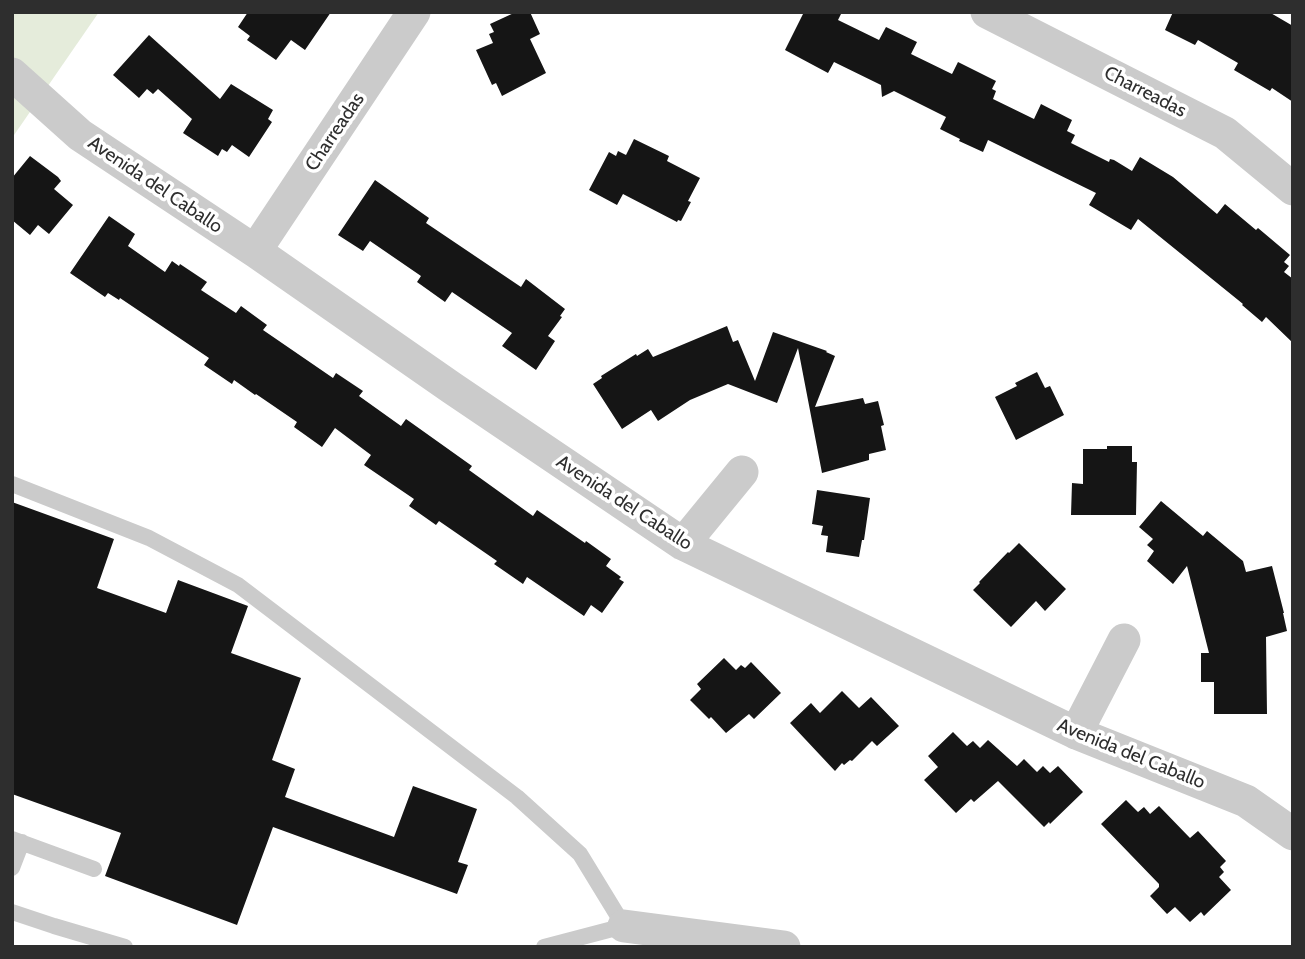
<!DOCTYPE html>
<html>
<head>
<meta charset="utf-8">
<style>
  body { margin:0 }
  #map { position:relative; width:1305px; height:959px; overflow:hidden; background:#fff; font-family:Cabin,sans-serif }
  canvas { display:block }
  .frame { position:absolute; inset:0; border:14px solid #2e2e2e; pointer-events:none }
</style>
</head>
<body>
<div id="map">
<canvas width="1305" height="959"></canvas>
<div class="frame"></div>
</div>
<script>
const g = document.querySelector('canvas').getContext('2d');
g.lineJoin = 'round';
function fillPath(path, color) { g.fillStyle = color; g.fill(path, 'evenodd'); }
const shape = rows => new Path2D(rows.map(r => 'M' + r).join(''));
function trace(path, color, width, dash) { g.strokeStyle = color; g.lineWidth = width; g.lineCap = dash ? 'butt' : 'round'; g.setLineDash(dash || []); g.stroke(path); }
function drawText(font, color, halo, rows, align = 'center') {
  g.font = font + ' Cabin,sans-serif'; g.lineWidth = 7; g.setLineDash([]); g.textBaseline = 'middle'; g.strokeStyle = halo; g.fillStyle = color; for (const [text, x, y, turn = 0] of rows) {
    g.save(); g.translate(x, y); g.rotate((+turn || 0) * Math.PI / 180); g.textAlign = isNaN(turn) ? turn : align; if (halo) g.strokeText(text, 0, 0); g.fillText(text, 0, 0); g.restore();
  }
}
fillPath(shape([
  [12,12,99,12,12,138]
]), '#e5ecdb');
fillPath(shape([
  [248,12,331,12,305,50,291,40,276,60,247,40,250,36,238,27],
  [516,12,530,12,540,34,530,39,546,73,502,96,496,83,492,85,476,50,493,43,489,34,494,32,490,24],
  [804,12,842,12,838,20,879,40,886,27,917,42,911,54,952,74,958,62,996,81,992,89,996,91,993,99,1034,119,1041,104,1072,120,1067,131,1075,135,1071,143,1109,162,1110,159,1114,160,1132,171,1140,157,1173,177,1217,214,1225,204,1256,230,1258,228,1290,255,1284,262,1289,266,1284,272,1293,279,1293,343,1266,317,1262,322,1242,305,1243,304,1138,219,1131,230,1089,205,1096,193,988,140,983,152,959,141,960,139,940,129,946,117,894,91,882,97,881,85,834,62,828,73,785,50],
  [1173,12,1269,12,1293,26,1293,102,1272,88,1270,91,1234,70,1238,63,1198,40,1195,45,1165,30],
  [149,35,220,99,231,84,273,110,268,119,272,122,249,157,232,145,227,152,222,149,218,156,183,133,192,119,158,89,153,94,147,89,139,98,113,75],
  [634,139,669,156,667,161,700,178,688,201,691,202,681,221,678,220,677,222,623,194,617,205,589,190,609,152,616,156,618,151,626,155],
  [30,156,58,177,61,181,54,189,73,205,49,234,38,225,30,235,12,220,12,178],
  [375,180,429,218,426,223,521,287,526,279,565,309,560,316,562,317,548,336,555,341,536,370,502,346,512,333,452,292,445,302,417,282,421,276,370,241,363,251,338,235],
  [109,216,135,234,128,246,165,272,172,261,179,266,180,264,207,282,201,290,236,313,241,306,267,325,263,330,333,378,336,373,363,391,359,396,401,426,406,419,472,466,469,470,533,516,537,510,585,543,586,541,611,559,606,566,621,577,619,579,624,582,602,613,591,605,584,616,527,577,523,584,494,564,497,561,439,521,436,525,409,506,414,499,364,465,371,455,335,428,322,447,294,427,297,422,256,394,255,395,234,380,232,384,204,365,209,358,120,298,119,300,108,293,105,297,70,273],
  [727,326,733,342,738,340,755,381,773,332,827,351,826,352,835,356,815,407,863,398,865,404,878,401,884,425,881,426,886,450,869,454,869,460,822,473,798,348,777,403,728,384,690,400,658,421,651,410,622,429,593,384,602,378,601,376,636,354,637,356,648,349,653,357],
  [1037,372,1045,388,1050,386,1064,415,1016,440,995,397,1017,386,1015,383],
  [1107,446,1132,446,1132,462,1137,462,1136,515,1071,515,1072,483,1083,484,1083,449,1107,449],
  [817,490,870,498,864,540,862,540,859,557,826,552,828,536,821,535,823,526,812,524],
  [1161,501,1203,536,1207,531,1243,561,1246,572,1272,566,1284,613,1283,613,1287,631,1266,637,1267,714,1214,714,1214,682,1201,682,1201,653,1209,653,1187,566,1173,584,1147,561,1154,551,1147,545,1153,539,1139,527],
  [12,502,114,539,97,588,166,613,178,580,248,606,231,653,301,678,272,760,295,769,285,797,394,837,413,786,477,809,458,862,468,865,457,894,273,827,237,925,105,876,121,833,12,794],
  [1019,543,1066,589,1045,611,1036,601,1011,627,973,590,980,583,979,582,1008,552,1009,553],
  [724,658,736,670,741,665,745,668,751,662,781,693,754,719,749,714,726,733,711,717,709,719,690,700,701,689,697,684],
  [842,691,859,708,871,697,899,726,877,746,872,741,852,761,850,760,844,765,842,763,835,771,790,723,811,703,820,713],
  [953,732,967,746,973,741,980,748,988,740,1017,766,1024,759,1037,772,1043,766,1050,773,1058,766,1083,792,1050,824,1049,822,1044,827,998,781,974,802,971,799,956,813,924,780,938,767,928,756],
  [1126,800,1138,812,1144,807,1150,814,1159,806,1190,838,1198,831,1226,861,1220,867,1224,872,1219,877,1231,890,1204,916,1201,912,1190,922,1175,907,1167,914,1150,896,1159,887,1159,884,1101,824]
]), '#151515');
trace(shape([
  [12,484,149,538,238,585,517,797,580,854,624,926,544,947],
  [12,839,94,869],
  [12,868,22,842],
  [12,912,54,926,125,947]
]), '#cbcbcb', 16);
trace(shape([
  [987,12,1225,133,1293,189],
  [12,74,80,135,255,251,452,388,683,544,1076,733,1246,801,1293,834],
  [255,251,414,12],
  [683,544,742,472],
  [1076,733,1124,640],
  [624,926,784,947]
]), '#cbcbcb', 33);
drawText('19px', '#2e2e2e', '#fff', [
  ["Charreadas",1145,92,27],
  ["Charreadas",335,132,-56],
  ["Avenida del Caballo",155,185,34],
  ["Avenida del Caballo",624,503,33],
  ["Avenida del Caballo",1131,754,22]
]);
</script>
</body>
</html>
